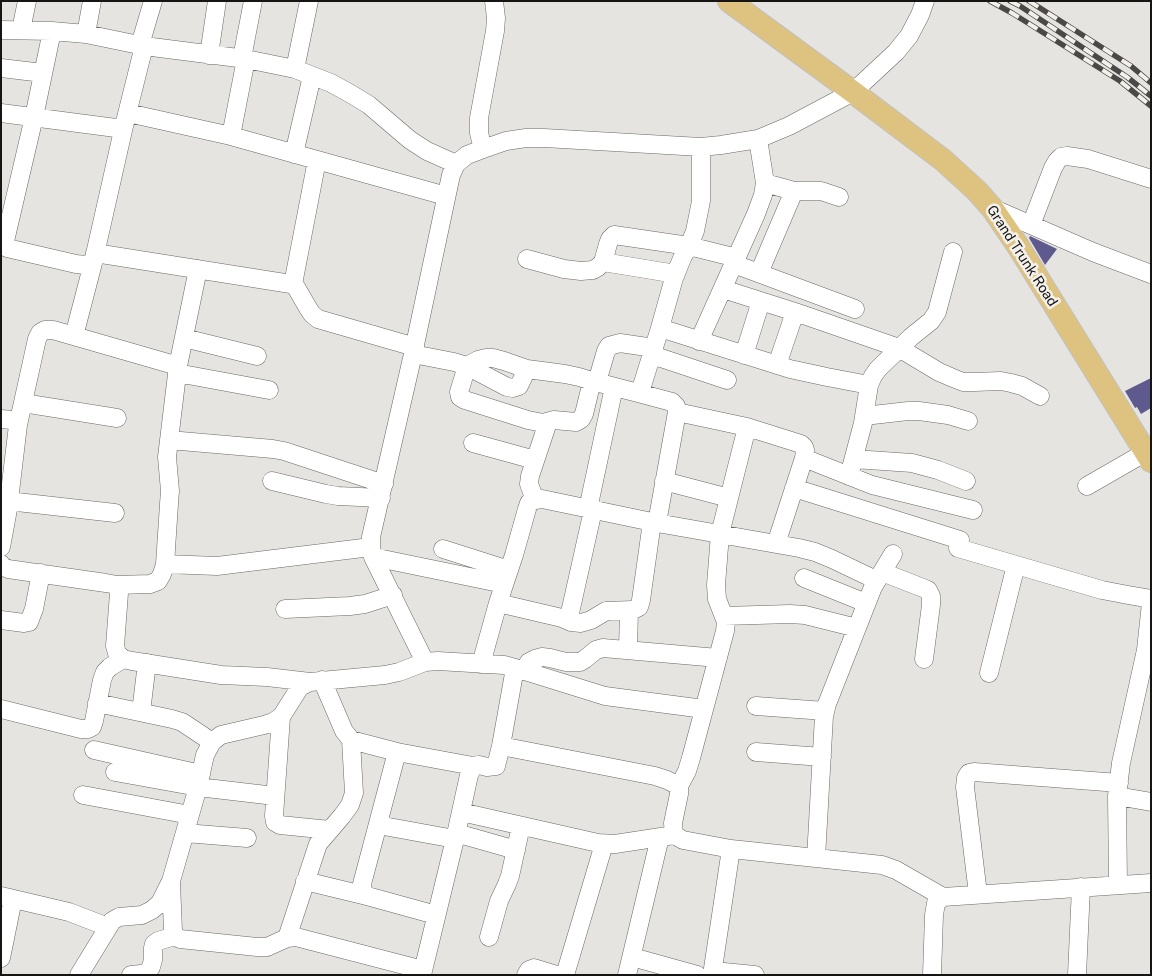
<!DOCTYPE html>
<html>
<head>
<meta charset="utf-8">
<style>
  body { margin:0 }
  #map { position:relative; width:1152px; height:976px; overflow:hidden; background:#e6e4e0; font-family:"Public Sans",sans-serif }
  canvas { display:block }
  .frame { position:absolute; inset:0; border:2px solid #161513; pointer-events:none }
</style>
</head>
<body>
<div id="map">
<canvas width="1152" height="976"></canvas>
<div class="frame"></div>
</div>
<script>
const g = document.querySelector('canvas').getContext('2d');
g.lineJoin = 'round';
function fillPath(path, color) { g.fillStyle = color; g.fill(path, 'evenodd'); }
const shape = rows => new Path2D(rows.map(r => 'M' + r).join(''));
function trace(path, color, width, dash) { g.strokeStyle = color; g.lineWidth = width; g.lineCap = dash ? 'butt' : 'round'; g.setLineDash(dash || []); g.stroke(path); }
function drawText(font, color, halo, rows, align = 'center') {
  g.font = font + ' "Public Sans",sans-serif'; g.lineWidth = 5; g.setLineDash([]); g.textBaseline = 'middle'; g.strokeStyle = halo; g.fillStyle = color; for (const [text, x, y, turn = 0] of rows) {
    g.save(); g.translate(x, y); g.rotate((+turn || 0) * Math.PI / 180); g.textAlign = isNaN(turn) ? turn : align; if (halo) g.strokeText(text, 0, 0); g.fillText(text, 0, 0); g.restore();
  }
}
fillPath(shape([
  [1030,236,1057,249,1045,265,1029,238],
  [1151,378,1151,408,1141,414,1137,407,1135,408,1125,391]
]), '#5f5a8e');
const minor = shape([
  [1,30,52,31,86,34,144,46,246,59,295,69,331,83,351,94,369,105,410,140,427,151,456,164],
  [21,30,27,1],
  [52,31,34,117,5,241,7,248,76,264,86,265,93,263,124,126],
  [86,34,92,1],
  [140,45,153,1],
  [209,55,217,1],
  [242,58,253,1],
  [1,68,43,73],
  [295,69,309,1],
  [1,113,116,128,124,126,144,46],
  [128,113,231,136,446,196],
  [231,136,246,59],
  [483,149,479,133,479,118,495,31,496,18,494,1],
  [294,154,312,76],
  [765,183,794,191,821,191,839,197],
  [992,208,1093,252,1151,274],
  [1031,225,1053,168,1057,161,1061,157,1067,156,1088,159,1151,179],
  [95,253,291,284,294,279,317,160],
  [527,259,564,269,581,271,593,270,598,267,603,262,608,244,610,239,614,235,689,246,737,258],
  [603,262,676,274],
  [734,264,855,309],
  [759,273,794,191],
  [293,282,308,308,312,314,318,319,415,347],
  [723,289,795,312,899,348,939,372,953,378,963,382,974,382,1001,381,1011,383,1022,386,1040,396],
  [660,328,790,369,827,377,869,385],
  [74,336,93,263],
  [184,338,257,356],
  [699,341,756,214,763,195,765,183,758,139],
  [413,354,454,362,467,366,507,387,513,388,519,386,527,369],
  [652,355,727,380],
  [744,355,761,301],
  [777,365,795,312],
  [177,373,269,390],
  [592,381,584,414,581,419,576,422,554,420,543,423,528,420,465,400,460,397,459,392,467,366,478,360,486,358,493,358,504,361,527,369,565,374,579,377,592,381,642,394],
  [597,382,606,351,609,346,620,343,654,348],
  [23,403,117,418],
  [677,412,747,427,801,444,804,447,805,450,804,458,776,544],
  [864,416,908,411,919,411,948,415,968,421],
  [1,419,12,420,18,425,8,509,1,547],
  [18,425,37,339,40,333,45,330,53,330,178,366],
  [169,440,273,449,284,451,384,484],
  [473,443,535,460],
  [804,458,872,485,973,510],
  [854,459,912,463,938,470,966,481],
  [849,476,863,423,869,385,873,376,878,369,911,337,931,321,937,312,953,252],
  [272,481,326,494,338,496,381,498],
  [664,481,729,498],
  [1087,486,1146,452],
  [794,488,960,540,958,548,1102,590,1128,595,1151,599],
  [535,500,529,484,530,476,548,422],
  [8,501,115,513],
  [588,509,614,387],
  [657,523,677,412,676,406,672,402,642,394,642,386,660,328,674,278,683,256,689,246,695,231,701,201,701,147],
  [443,549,509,570],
  [373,557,504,584],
  [1,564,2,566,8,569,106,583,117,585,119,593,115,646,117,653,123,659,132,661,221,675,267,677,310,682],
  [165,564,217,566,371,547],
  [882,572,923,588,928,590,931,596,931,605,924,659],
  [804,578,866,603],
  [117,585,150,584,158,581,162,574,165,564,169,504,170,491,167,457,178,366,198,269],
  [498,603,562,618,567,617,570,613,593,510],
  [285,609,350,606,365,604,393,595],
  [724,616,790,614,805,615,857,628],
  [562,618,571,622,581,623,591,620,606,611,633,610,639,607,641,600,652,522],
  [1,620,24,623,29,622,34,609,41,573],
  [628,650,629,610],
  [425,662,373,557,371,547,371,537,413,354,451,175,456,164,467,155,483,149,506,141,526,138,544,138,701,147,721,145,758,139,789,126,853,92,896,52,909,36,920,15,925,1],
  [481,664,498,603,514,555,527,509,529,503,535,500,542,499,657,523,799,548,815,552,832,559,876,580],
  [515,668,605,696,704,709],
  [523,671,529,662,535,659,542,657,550,658,566,662,580,662,585,659,596,650,603,648,718,658],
  [989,673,1016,565],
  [322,680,344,731,351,740,397,752,473,766],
  [97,703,172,719,182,722,212,742],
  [756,706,825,711],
  [1,709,81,729,88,729,92,727,94,721,102,680,105,672,110,667,123,659],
  [141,712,147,663],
  [281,717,274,816,275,822,280,825,330,830],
  [501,746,655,776,667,780,679,786,679,794,673,823,674,835,683,840,731,849,882,865,896,870,943,897],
  [94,750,201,774],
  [397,752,362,884,363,891,367,896,436,915],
  [756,752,822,757],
  [115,772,198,787,275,796],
  [679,786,687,771,691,758,725,631,726,622,717,599,716,585,720,534,747,427],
  [83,795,190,815],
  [1117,796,1151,802],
  [461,812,598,843,615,844,674,835],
  [378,825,455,839],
  [185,833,247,838],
  [456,833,516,850],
  [816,858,824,716,827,704,873,587,893,554],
  [305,881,367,896],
  [171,882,173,931,175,936,180,939,257,947,267,947,287,938,296,937,423,970],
  [1118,885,1117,796,1121,763,1146,650,1151,603],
  [978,894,965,787,966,778,969,773,974,772,1119,783],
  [1,896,69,912,108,927],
  [489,937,499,901,507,884,510,876,521,826],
  [287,938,318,844,342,816,350,805,354,793,351,740],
  [632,957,697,975],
  [1,958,13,899],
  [713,971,755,975],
  [79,975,112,921,119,917,142,915,152,910,160,903,171,881,198,787,205,755,212,742,221,735,264,725,273,722,281,717,300,687,310,682,385,675,399,672,425,662,438,661,504,665,515,668,501,746,496,766,487,767,479,765,473,766,469,775,455,839,422,975],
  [131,975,141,974,148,972,151,967,153,960,153,948,154,944,158,941,175,936],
  [526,975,529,970,534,968,557,975],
  [565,975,604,844],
  [627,975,660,837],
  [712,975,731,849],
  [932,975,934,915,936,903,943,897,1151,883],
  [1077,975,1081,887]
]);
const major = shape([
  [729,1,853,92,943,160,977,191,992,208,1018,246,1151,461]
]);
trace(minor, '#6a6864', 19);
trace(major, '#c2c2c2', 24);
trace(minor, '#fff', 18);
trace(major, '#ddc37f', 22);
const rail = shape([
  [990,1,1012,13,1120,81,1151,106],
  [1010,1,1020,6,1127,77,1151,96],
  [1029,1,1131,66,1151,83]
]);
trace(rail, '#4b4947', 5.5);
trace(rail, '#f4f1ed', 4, [11]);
drawText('14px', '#161513', '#f4f1ed', [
  ["Grand Trunk Road",1022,256,57]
]);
</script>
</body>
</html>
